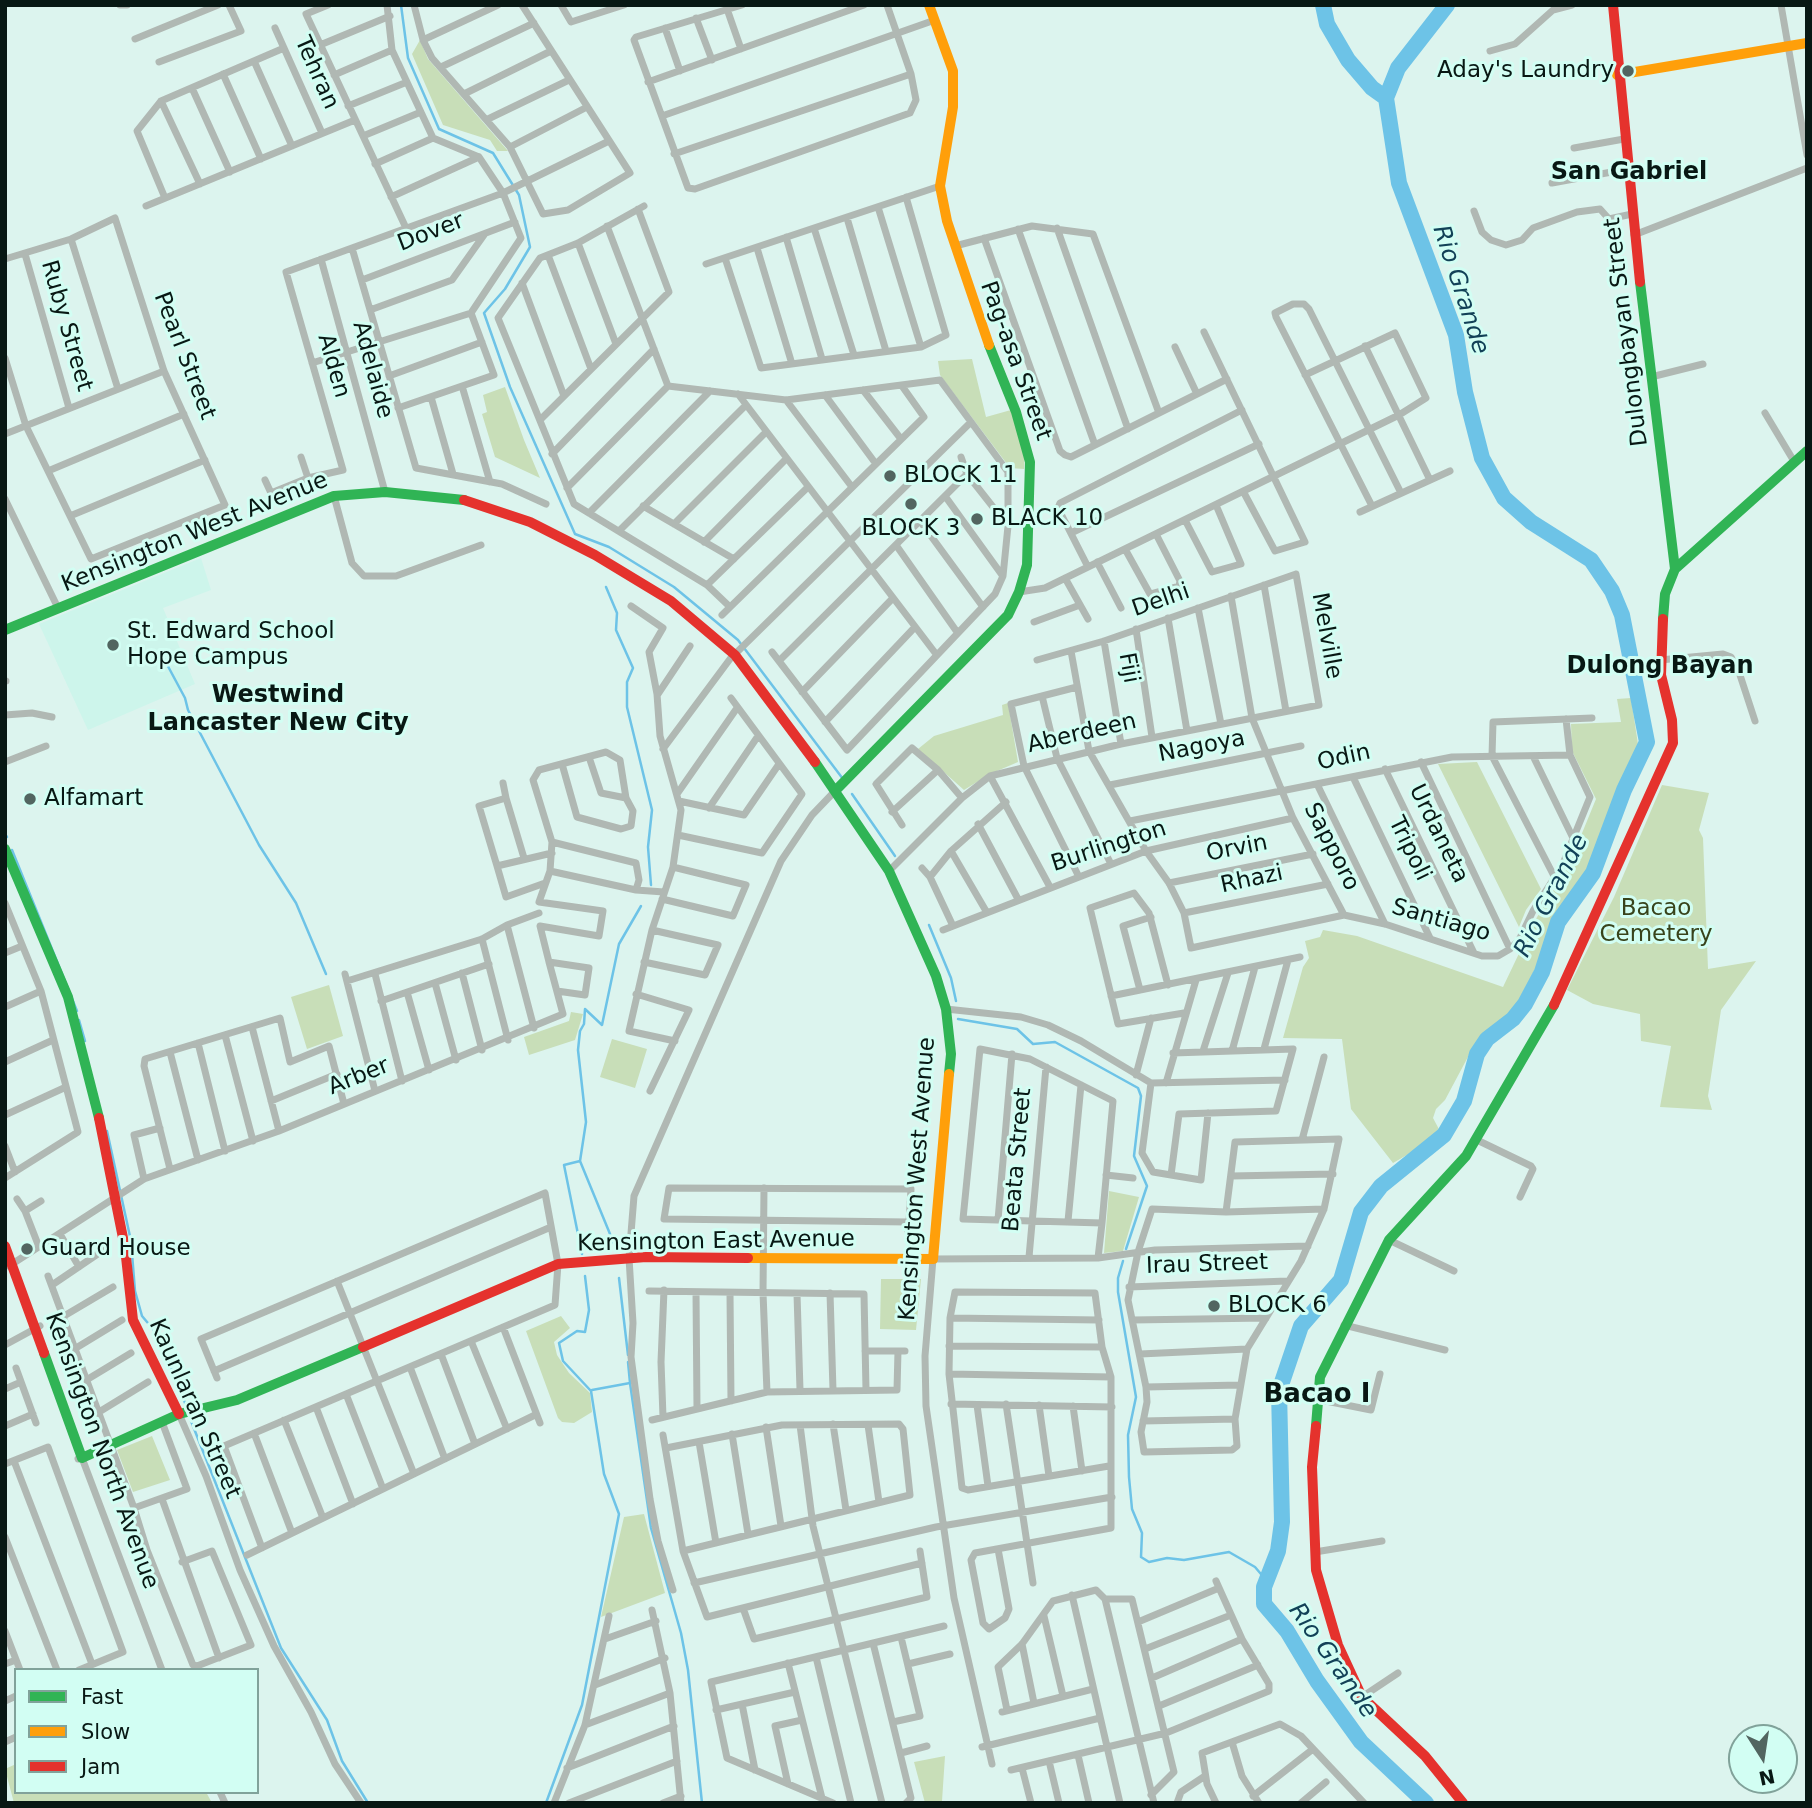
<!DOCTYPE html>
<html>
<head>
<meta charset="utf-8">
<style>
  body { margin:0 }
  #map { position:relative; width:1812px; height:1808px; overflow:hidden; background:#dcf4ee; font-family:"DejaVu Sans",sans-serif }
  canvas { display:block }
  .frame { position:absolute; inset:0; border:7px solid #081814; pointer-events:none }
  .legend { position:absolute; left:14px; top:1668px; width:245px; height:126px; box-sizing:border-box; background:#d2fef3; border:2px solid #81a29a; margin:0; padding:9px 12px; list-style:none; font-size:21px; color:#081814 }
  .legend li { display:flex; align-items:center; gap:14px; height:35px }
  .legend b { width:35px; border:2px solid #81a29a }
  .north { position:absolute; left:1728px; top:1724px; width:70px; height:70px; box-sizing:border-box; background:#d2fef3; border:2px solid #81a29a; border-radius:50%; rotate:168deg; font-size:19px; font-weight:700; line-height:28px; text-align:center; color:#081814 }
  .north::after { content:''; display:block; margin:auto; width:24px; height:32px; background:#526560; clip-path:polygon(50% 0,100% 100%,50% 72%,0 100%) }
</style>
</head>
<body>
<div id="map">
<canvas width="1812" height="1808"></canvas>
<div class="frame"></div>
<ul class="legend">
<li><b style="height:9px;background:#30b455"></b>Fast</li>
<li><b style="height:9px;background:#ff9f0a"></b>Slow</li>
<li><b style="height:9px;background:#e5322d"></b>Jam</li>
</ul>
<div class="north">N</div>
</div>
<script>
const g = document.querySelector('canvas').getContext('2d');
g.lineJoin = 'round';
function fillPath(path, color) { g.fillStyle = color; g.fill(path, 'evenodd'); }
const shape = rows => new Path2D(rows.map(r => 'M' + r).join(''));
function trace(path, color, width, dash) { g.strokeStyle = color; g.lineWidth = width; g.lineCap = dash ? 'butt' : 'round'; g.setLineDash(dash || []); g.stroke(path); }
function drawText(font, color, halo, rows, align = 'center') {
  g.font = font + ' "DejaVu Sans",sans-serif'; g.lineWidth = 6; g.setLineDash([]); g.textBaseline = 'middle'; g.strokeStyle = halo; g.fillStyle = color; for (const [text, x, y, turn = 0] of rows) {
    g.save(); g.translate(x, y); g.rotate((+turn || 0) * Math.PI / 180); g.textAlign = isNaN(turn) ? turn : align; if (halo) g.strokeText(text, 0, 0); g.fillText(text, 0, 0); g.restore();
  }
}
fillPath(shape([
  [201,558,211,590,163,608,195,684,88,730,39,624]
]), '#cdf5eb');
fillPath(shape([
  [420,40,428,59,508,151,497,151,490,140,443,125,412,54],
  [972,359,986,417,1011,410,1025,453,1024,469,1010,468,940,375,938,361],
  [505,387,524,440,540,478,495,457,482,414,487,412,483,395],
  [1631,698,1639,751,1602,830,1590,869,1553,922,1543,953,1513,1012,1496,1025,1469,1055,1445,1100,1436,1109,1433,1118,1441,1133,1438,1137,1393,1163,1351,1109,1342,1039,1283,1038,1303,967,1309,958,1305,941,1320,937,1323,930,1357,936,1503,987,1534,922,1569,865,1596,799,1572,751,1571,724,1621,722,1617,699],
  [1008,703,1018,762,990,774,964,790,918,749,934,736,1003,715,1002,705],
  [1477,762,1541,889,1526,910,1519,927,1438,764],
  [1662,785,1709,793,1699,830,1703,838,1708,969,1756,961,1721,1010,1708,1096,1712,1110,1660,1107,1671,1046,1641,1041,1640,1014,1593,1004,1567,990,1614,897],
  [329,985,343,1036,307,1049,291,997],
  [571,1012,583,1014,575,1040,529,1055,524,1037,569,1021],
  [612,1039,647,1049,635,1088,600,1077],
  [1109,1191,1139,1197,1123,1251,1104,1253],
  [881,1279,921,1279,916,1330,880,1329],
  [561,1316,570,1328,554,1342,557,1355,569,1373,590,1393,592,1412,574,1423,562,1422,558,1418,526,1331],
  [152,1436,170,1480,133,1492,117,1450],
  [644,1514,665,1593,601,1617,624,1517],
  [945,1756,942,1801,925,1803,914,1762],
  [16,1764,16,1792,206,1792,212,1803,14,1803,5,1769]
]), '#c8deb8');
trace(shape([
  [401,5,408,58,439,129,493,153,519,195,530,247,505,289,484,313,510,387,575,534,609,547,674,587,738,640,843,779],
  [606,587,617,613,616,630,633,668,627,682,627,707,652,810,648,847,651,885],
  [165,651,163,657,185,698,188,710,259,845,296,903,326,974],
  [852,794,895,856],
  [5,834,7,837],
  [12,850,77,1011],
  [929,925,951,978,956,1001],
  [958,1019,1017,1029,1033,1044,1055,1042,1138,1088,1141,1096,1134,1156,1147,1186,1126,1249],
  [79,1020,85,1041],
  [107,1131,131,1241,135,1291,142,1316,158,1335,185,1403],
  [580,1161,617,1251],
  [582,1254,564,1165,580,1161,586,1122,578,1050,580,1031,584,1024,585,1009,602,1025,619,944,641,906],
  [1123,1261,1118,1278,1118,1292,1136,1397,1128,1435,1129,1477,1132,1509,1142,1533,1141,1557,1149,1562,1167,1558,1184,1560,1229,1552,1255,1567,1266,1580],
  [619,1278,628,1355],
  [630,1383,651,1528,681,1633,688,1670,702,1803],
  [592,1390,630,1383,628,1362],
  [191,1421,281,1648,327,1720,342,1761,368,1803],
  [546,1803,582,1705,619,1514,604,1474,591,1391,563,1361,559,1343,577,1331,585,1332,589,1310,585,1276]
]), '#6dc3e7', 2.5);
trace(shape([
  [1323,5,1327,24,1348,60,1372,88,1386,98],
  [1426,1803,1361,1742,1317,1681,1287,1631,1264,1604,1264,1587,1278,1551,1282,1522,1279,1391,1301,1326,1341,1280,1361,1212,1381,1186,1444,1135,1464,1101,1477,1054,1487,1039,1513,1019,1525,1004,1542,972,1558,922,1593,873,1624,790,1647,742,1622,615,1612,591,1591,560,1531,522,1504,498,1482,458,1465,392,1456,335,1399,183,1386,98,1398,68,1447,5]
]), '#6dc3e7', 16);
trace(shape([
  [120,5,127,5],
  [328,5,306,14,406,228],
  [414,5,423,40,432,58,510,147,543,214,568,210,630,173,522,5],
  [561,5,571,22,624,5],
  [742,5,636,37,634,40,688,188,695,189,910,113,916,100,911,74,887,5],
  [1781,5,1807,155],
  [727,9,741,49],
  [696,18,712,60],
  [275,28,322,133],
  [665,28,680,71],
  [135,39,218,5],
  [423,40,498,5],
  [320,45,390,16],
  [1490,51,1515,44,1553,10,1572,5],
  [254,61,292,146],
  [159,62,241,31,229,5],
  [441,67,534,23],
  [223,74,261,159],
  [334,75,392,50],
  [648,82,864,5],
  [192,88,230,172],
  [464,94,551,51],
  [161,101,200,184],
  [348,106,407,82],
  [662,116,935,20],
  [488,119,569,80],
  [363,136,421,112],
  [510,147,587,107],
  [1574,148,1624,139],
  [674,154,911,74],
  [375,164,433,138],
  [1552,183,1628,169],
  [391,197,479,157],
  [165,198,137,131,161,101,284,48],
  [146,206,355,120],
  [644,206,578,243,540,258,498,318,574,504,707,585,730,607],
  [878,207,921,347],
  [1474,211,1482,232,1491,240,1506,245,1522,240,1533,228,1577,212,1600,209,1609,219,1632,214],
  [847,218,886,351],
  [607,226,668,386],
  [814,228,854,355],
  [1057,228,1128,429],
  [1018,229,1095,445],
  [1634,235,1807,168],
  [786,237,822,359],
  [984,238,1060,451,1065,455,1071,457,1227,379],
  [71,239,118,389],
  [578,243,616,344],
  [955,246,1032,226,1093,234,1159,413],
  [352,248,416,468,502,484,546,504],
  [757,248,792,364],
  [25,254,69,408],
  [548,255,591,369],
  [725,258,761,368,921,347,946,335,906,197],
  [5,259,71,239,115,218,164,371,225,505,91,559,26,426,5,358],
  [321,259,385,492],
  [706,264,940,186],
  [362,280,515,222],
  [522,283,564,396],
  [370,310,452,280,484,235],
  [1204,332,1305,542,1275,551,1243,491],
  [1365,346,1430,480],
  [1175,347,1197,394],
  [312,363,471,313,521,238,503,193,479,157,433,138,392,50,387,5],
  [389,376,482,342],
  [1651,377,1703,364],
  [462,386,490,482],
  [668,386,786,400,940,380,1008,472,1008,526,1003,576,995,594,847,750,772,652],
  [863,390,901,439],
  [738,394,936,654],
  [825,395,876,464],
  [431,397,453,474],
  [786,400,852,487],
  [398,408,494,375,471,313],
  [1765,413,1795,463],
  [540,420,669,292,638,209],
  [5,434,164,371],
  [552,454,654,349],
  [301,457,308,478],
  [961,457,967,474,1008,526],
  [48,471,184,414],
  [265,480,271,493,308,478,343,470,286,272,503,193,609,141],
  [567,488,668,386],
  [334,496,352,563,364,576,396,576,481,545],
  [945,496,1002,575],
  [5,499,58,608],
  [643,506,734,559],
  [1372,506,1276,317,1275,313,1293,304,1304,304,1309,309,1401,493],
  [1360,512,1450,471],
  [589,513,710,391],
  [70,516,205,460],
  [1185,520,1212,572,1241,564,1216,505],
  [920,521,983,607],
  [674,524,766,432],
  [620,530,745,406],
  [1071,533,1259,444],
  [704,542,786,459],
  [896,545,957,632],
  [1125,549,1150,594,1179,586,1180,581,1156,534],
  [1097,562,1121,608],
  [1088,567,1058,508,1060,503,1242,410],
  [1065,578,1088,619],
  [707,585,808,487],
  [1264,585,1286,711],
  [1019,592,1045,588,1399,415,1426,398,1395,333,1305,375],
  [1231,596,1252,718,1293,818,1344,915],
  [631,606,663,628,649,652,657,694,660,736,681,810,673,867,652,930,629,1031,675,1041],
  [1198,608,1221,724],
  [722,615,924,417,902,386],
  [1168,618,1187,731],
  [1034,622,1080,605],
  [1136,629,1152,737],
  [1104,641,1121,744],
  [1071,651,1089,751,1146,851,1169,883,1184,913,1191,948,1344,915,1385,924,1482,956,1498,956,1510,949,1519,940,1533,911,1562,866,1590,797,1570,755,1566,719],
  [1660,660,1723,654,1731,657,1739,672,1755,721],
  [779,661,967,474],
  [5,681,6,681],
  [1077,687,1011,704,1024,766,1078,875],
  [802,692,893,598],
  [658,694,690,646],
  [1042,696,1057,758,1111,864],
  [5,715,32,713,52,717],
  [825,722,915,627],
  [663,749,730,659,971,422],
  [1533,756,1573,838],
  [589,757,601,793,626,798],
  [5,762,46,746],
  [1421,762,1510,949],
  [1385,769,1474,953],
  [990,776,1050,887],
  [1353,777,1430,938],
  [503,783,506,798],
  [1317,784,1385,924],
  [1110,785,1301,746],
  [677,794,737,708],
  [679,801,744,815,779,764],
  [709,808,758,736],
  [892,812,938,770],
  [1130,821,1452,757,1570,755],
  [978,824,1018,899],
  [902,825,876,784,912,748,938,770,962,798],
  [678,835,762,853,802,794,731,698],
  [552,842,533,780,539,770,606,752,620,760,626,798,633,811,631,826,621,829,577,817,562,764],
  [951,851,986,911],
  [497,866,479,806,506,798,524,858],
  [922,868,930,877,953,926],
  [550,871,552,842,636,863,639,880,636,890,550,871,539,902,603,911,599,936,540,926,549,962,589,968,585,995,557,991],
  [889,871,962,798,990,776,1121,744,1319,705,1296,574,1104,641,1037,660],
  [930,877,951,851,1006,802],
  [1555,878,1492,756,1493,722,1592,718],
  [545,883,506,897,497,866,552,853],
  [1169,883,1313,854],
  [636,890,664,892],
  [662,899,733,916,746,885,673,867],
  [5,903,41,991,78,1132,5,1178],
  [1184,913,1328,884],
  [507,925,539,913],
  [943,930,1146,851,1293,818],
  [482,939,508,1040],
  [5,953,22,946],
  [644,962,705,975,718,945,652,930],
  [462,973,482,1050],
  [345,974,375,1091],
  [375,974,402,1081],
  [347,981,482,939,507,925,534,1028],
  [435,983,456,1060],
  [1168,985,1149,913,1134,893,1090,908,1118,1024,1184,1013],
  [1140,990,1123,926,1151,917],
  [407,992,429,1070],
  [636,994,689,1010,650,1091],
  [1111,996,1300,957],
  [381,1001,489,964],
  [5,1007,41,991],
  [946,1009,1021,1017,1048,1025,1081,1041,1151,1083],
  [252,1027,279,1131],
  [225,1035,253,1141],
  [198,1043,225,1151],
  [1264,1049,1288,960],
  [1203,1051,1228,973],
  [1232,1051,1255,967],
  [170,1052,198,1160],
  [5,1062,53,1040],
  [1136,1075,1151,1018],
  [1151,1083,1142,1153,1153,1172,1201,1180,1208,1113],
  [1151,1083,1285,1080],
  [1166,1083,1196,980],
  [271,1101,337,1074],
  [5,1115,66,1087],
  [1302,1140,1324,1057],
  [1477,1140,1531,1166,1533,1169,1520,1197],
  [5,1146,15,1172],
  [170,1169,144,1066,145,1059,280,1018,290,1062,329,1046,344,1104],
  [1106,1175,1133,1178],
  [1171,1175,1179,1114,1276,1111,1293,1049,1173,1053],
  [1231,1176,1333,1174],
  [144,1179,134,1135,160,1128],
  [764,1188,763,1293,767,1392],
  [17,1199,25,1211,39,1247],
  [25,1211,41,1201],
  [1226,1212,1235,1142,1339,1139,1324,1209,1301,1261,1247,1349,1235,1419,1237,1446,1232,1450,1144,1452,1141,1432,1147,1402,1146,1387,1128,1300,1138,1252,1152,1209,1226,1212,1324,1209],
  [998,1220,1012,1054],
  [1068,1221,1081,1085],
  [908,1231,909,1222,911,1189,669,1188,664,1219,909,1222],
  [60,1234,79,1267],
  [1389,1240,1454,1271],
  [1029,1257,1046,1067],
  [1098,1258,1102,1223,1113,1101,1030,1059,980,1049,963,1219,1102,1223],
  [9,1266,144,1179,279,1131,563,1014,549,962],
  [48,1276,134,1508,147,1550,193,1665,197,1666,251,1645,212,1551,182,1562],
  [337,1281,414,1474],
  [52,1285,108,1247],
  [1129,1287,1287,1281],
  [649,1291,864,1294,866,1390],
  [696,1292,697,1409],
  [730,1293,731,1401],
  [830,1293,833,1390],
  [797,1294,800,1390],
  [64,1316,113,1287],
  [950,1318,1099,1320],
  [1132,1320,1266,1318],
  [1344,1325,1445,1350],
  [503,1327,540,1423],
  [471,1341,507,1429],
  [5,1345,40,1326],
  [949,1346,1102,1347],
  [76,1348,122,1320],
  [865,1351,905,1351],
  [441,1354,475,1444],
  [1140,1354,1247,1349],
  [410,1367,445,1459],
  [16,1368,36,1423],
  [214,1371,551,1227],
  [949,1374,1111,1377],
  [217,1378,201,1339,545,1193,558,1264,555,1305,224,1446,262,1548],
  [88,1379,131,1353],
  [1146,1387,1240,1385],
  [5,1389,21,1382],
  [346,1394,383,1489],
  [1316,1399,1371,1410,1380,1374],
  [951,1404,1112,1407],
  [1006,1404,1033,1583],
  [977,1405,988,1486],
  [1039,1405,1049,1476],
  [1073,1406,1082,1471],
  [316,1407,353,1504],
  [99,1412,148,1382],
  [179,1414,206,1476,240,1570,274,1646,311,1712,335,1764,361,1803],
  [663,1417,661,1362,664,1290],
  [284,1420,323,1518],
  [652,1420,767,1392,897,1390,898,1351],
  [1143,1421,1235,1419],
  [833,1424,846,1510],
  [800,1425,813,1526,882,1803],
  [868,1425,879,1502],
  [5,1426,33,1414],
  [766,1427,781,1526],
  [254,1433,292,1533],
  [732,1434,748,1534],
  [663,1435,683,1551,707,1617,922,1563],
  [699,1442,716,1543],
  [666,1448,782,1425,899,1424,903,1429,910,1495,683,1551],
  [78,1459,82,1458,162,1670],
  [14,1461,92,1664],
  [5,1464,48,1447,123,1652,79,1670],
  [162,1499,219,1658],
  [134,1508,187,1489,162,1422],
  [5,1537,57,1670],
  [998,1549,1009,1609,1005,1618,989,1629,983,1623,971,1560,975,1553,1111,1528,1111,1377,1102,1347,1095,1293,955,1292,950,1318,949,1374,962,1488,968,1490,1109,1466],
  [1315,1552,1382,1541],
  [247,1555,535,1415],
  [694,1583,936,1527,1112,1497],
  [673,1590,658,1541,650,1499,631,1357,633,1323,629,1258,634,1196,781,861,812,815,836,790],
  [1072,1595,1120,1803],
  [1105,1599,1154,1803],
  [743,1608,754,1639,927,1597,920,1551],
  [652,1610,670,1693,681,1803],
  [1044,1616,1063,1696],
  [1138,1622,1219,1588],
  [5,1631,20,1670],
  [605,1639,656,1621],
  [873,1643,911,1798,906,1803],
  [1022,1644,1034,1703],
  [1145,1649,1231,1615],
  [816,1657,851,1803],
  [788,1663,822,1798],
  [5,1664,16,1660],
  [908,1664,950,1654],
  [1152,1678,1242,1639],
  [595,1685,665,1658],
  [1362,1697,1398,1673],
  [5,1701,16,1696],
  [742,1704,755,1770],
  [1159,1706,1258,1665],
  [716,1710,795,1692],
  [1007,1710,998,1667,1022,1644,1053,1601,1096,1590,1105,1599,1132,1599,1174,1772,1151,1795],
  [1002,1712,1093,1689],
  [893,1722,920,1716,901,1637],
  [585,1725,670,1693],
  [5,1742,16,1737],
  [1232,1742,1242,1776,1259,1803],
  [982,1747,1100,1718],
  [901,1753,927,1746],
  [1078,1755,1089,1803],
  [1049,1761,1059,1803],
  [992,1764,954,1598,926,1406,925,1356,933,1259,1098,1258,1155,1250,1308,1246],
  [567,1768,674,1726],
  [1022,1768,1031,1803],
  [1011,1770,1166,1733,1269,1691,1269,1684,1242,1639,1216,1581],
  [788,1784,775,1726,802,1720],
  [220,1792,225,1803],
  [1253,1796,1313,1749],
  [554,1803,585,1725,609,1616],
  [569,1803,677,1761],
  [663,1803,681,1796],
  [833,1803,727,1758,711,1682,944,1626],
  [1177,1803,1181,1792,1205,1776],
  [1216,1803,1207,1784,1202,1753,1280,1724,1301,1736,1364,1803],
  [1301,1803,1326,1782]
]), '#b0b8b3', 7);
trace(shape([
  [1640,282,1675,569],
  [1663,619,1665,594,1675,569,1807,451],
  [5,630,334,496,385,492,464,500],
  [815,762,889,871,936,976,946,1009,951,1054,949,1074],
  [836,790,1008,615,1019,592,1027,565,1030,462,1016,412,989,345],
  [5,849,68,997,99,1118],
  [44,1353,82,1458,179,1414,237,1400,363,1347],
  [1316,1426,1320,1377,1389,1240,1466,1156,1554,1005]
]), '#30b455', 10);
trace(shape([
  [929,5,953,71,953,107,940,186,947,221,989,345],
  [1617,75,1807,43],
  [748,1258,933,1259,949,1074]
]), '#ff9f0a', 10);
trace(shape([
  [1613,5,1640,282],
  [464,500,530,522,595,555,671,601,735,655,815,762],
  [1554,1005,1673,743,1672,720,1661,675,1663,619],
  [99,1118,125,1248,133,1320,179,1414],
  [5,1246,44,1353],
  [363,1347,558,1264,646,1257,748,1258],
  [1316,1426,1312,1467,1316,1570,1338,1645,1362,1697,1425,1756,1463,1803]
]), '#e5322d', 10);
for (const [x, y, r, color] of [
  [1628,71,7,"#526560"],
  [890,476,7,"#526560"],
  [911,504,7,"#526560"],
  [977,519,7,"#526560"],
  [113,645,7,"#526560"],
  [30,799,7,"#526560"],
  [27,1249,7,"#526560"],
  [1214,1306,7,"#526560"]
]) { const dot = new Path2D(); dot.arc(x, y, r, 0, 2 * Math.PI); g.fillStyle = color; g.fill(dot); trace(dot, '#d2fef3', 2.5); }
drawText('23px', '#081814', '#d2fef3', [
  ["Aday's Laundry",1614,71,"right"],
  ["BLOCK 11",904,476],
  ["BLACK 10",991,519],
  ["BLOCK 3",911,529,"center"],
  ["St. Edward School",127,632],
  ["Hope Campus",127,658],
  ["Alfamart",44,799],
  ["Guard House",41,1249],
  ["BLOCK 6",1228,1306]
], 'left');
drawText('23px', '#081814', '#d2fef3', [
  ["Tehran",316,73,66],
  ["Dover",431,233,-21],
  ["Ruby Street",66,326,74],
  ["Dulongbayan Street",1627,332,-97],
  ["Pearl Street",184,356,69],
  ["Pag-asa Street",1015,361,70],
  ["Alden",333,366,74],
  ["Adelaide",372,370,75],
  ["Kensington West Avenue",195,533,-22],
  ["Delhi",1161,601,-19],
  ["Melville",1326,636,80],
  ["Fiji",1128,668,80],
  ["Aberdeen",1082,734,-13],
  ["Nagoya",1202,747,-11],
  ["Odin",1344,758,-12],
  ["Urdaneta",1438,834,64],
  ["Burlington",1109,847,-18],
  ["Sapporo",1331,847,63],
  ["Orvin",1237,849,-11],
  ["Tripoli",1409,849,64],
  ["Rhazi",1252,880,-12],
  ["Santiago",1441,921,16],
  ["Arber",359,1077,-22],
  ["Beata Street",1018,1160,-85],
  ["Kensington West Avenue",918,1179,-86],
  ["Kensington East Avenue",716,1242,-1],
  ["Irau Street",1207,1265,-2],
  ["Kaunlaran Street",194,1409,66],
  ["Kensington North Avenue",101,1451,70]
]);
drawText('23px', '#38431b', '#d2fef3', [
  ["Bacao",1656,909],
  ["Cemetery",1656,935]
]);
drawText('bold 24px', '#081814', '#d2fef3', [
  ["San Gabriel",1629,173],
  ["Dulong Bayan",1660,667],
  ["Westwind",278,696],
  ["Lancaster New City",278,724]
]);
drawText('italic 24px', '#124157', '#d2fef3', [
  ["Rio Grande",1460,290,72],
  ["Rio Grande",1552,896,-63],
  ["Rio Grande",1332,1661,55]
]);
drawText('bold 26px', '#081814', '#d2fef3', [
  ["Bacao I",1317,1395]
]);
</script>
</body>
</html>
